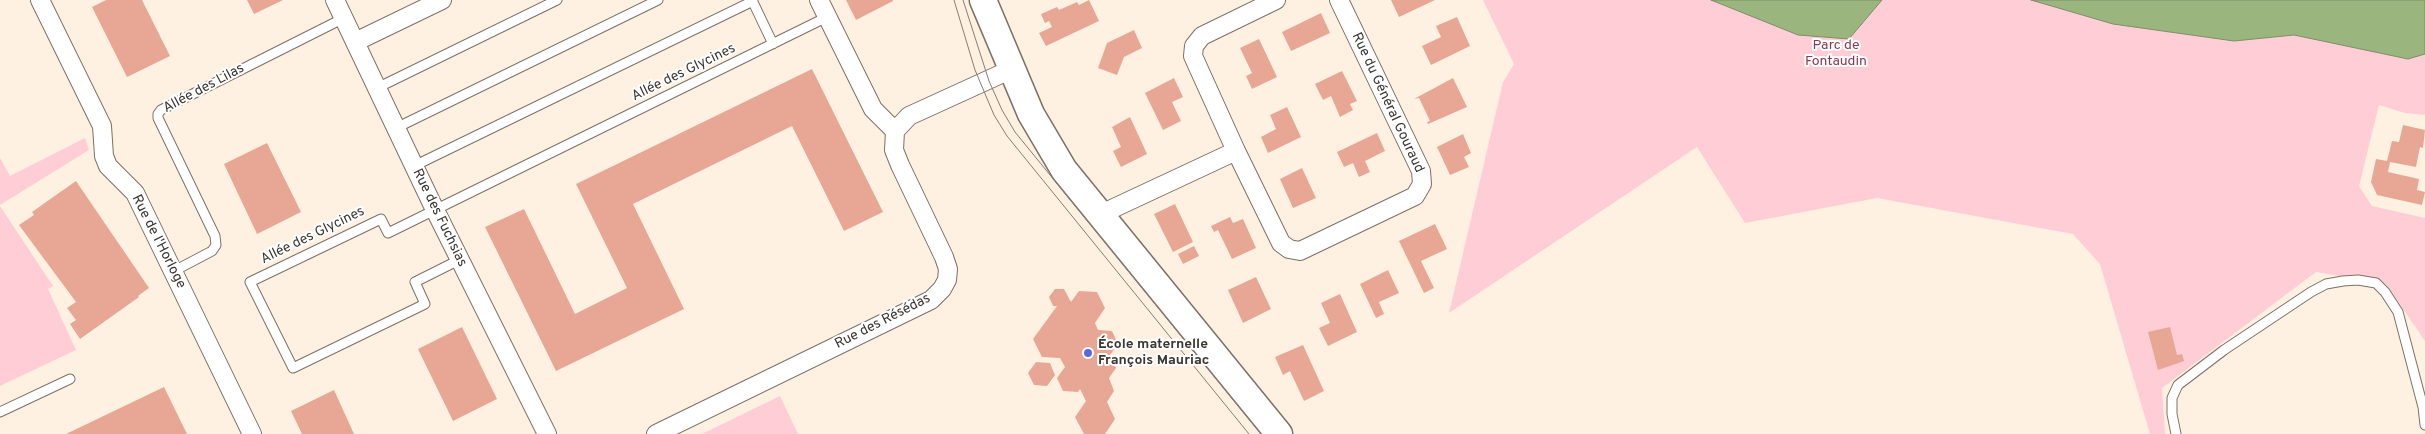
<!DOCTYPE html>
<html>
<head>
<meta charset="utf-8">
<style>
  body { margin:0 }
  canvas { display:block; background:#fff1e2 }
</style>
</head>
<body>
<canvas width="2425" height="434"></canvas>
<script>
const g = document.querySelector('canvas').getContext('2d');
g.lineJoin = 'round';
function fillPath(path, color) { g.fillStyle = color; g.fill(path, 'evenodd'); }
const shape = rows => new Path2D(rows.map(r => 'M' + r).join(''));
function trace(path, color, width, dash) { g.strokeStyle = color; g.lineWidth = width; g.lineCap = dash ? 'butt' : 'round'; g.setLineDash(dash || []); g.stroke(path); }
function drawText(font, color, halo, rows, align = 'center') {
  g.font = font + ' Overpass,sans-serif'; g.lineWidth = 4; g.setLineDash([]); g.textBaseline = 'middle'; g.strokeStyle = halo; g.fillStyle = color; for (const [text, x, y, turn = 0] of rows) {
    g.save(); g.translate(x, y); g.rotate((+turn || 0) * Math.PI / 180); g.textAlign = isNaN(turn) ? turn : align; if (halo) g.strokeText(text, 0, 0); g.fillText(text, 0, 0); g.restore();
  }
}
fillPath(shape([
  [1483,0,2425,0,2425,115,2405,113,2379,105,2359,186,2372,206,2425,218,2425,341,2386,284,2316,272,2162,388,2165,434,2150,434,2100,264,2073,234,1877,198,1745,223,1697,147,1449,313,1503,82,1514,64],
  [85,138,89,150,0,205,0,158,10,176],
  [0,206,53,286,48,289,76,350,0,386],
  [780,396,798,434,702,434]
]), '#ffcdd6');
const water = shape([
  [1711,0,1882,0,1849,39,1798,35,1711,0],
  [2031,0,2425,0,2425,54,2408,59,2294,35,2234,41,2113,24,2031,0]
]);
fillPath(water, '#9bb57e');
trace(water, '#7e8f67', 1);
fillPath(shape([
  [106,0,142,0,170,56,127,77,92,7],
  [247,0,283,0,254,14],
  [846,0,893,0,893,1,856,20],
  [1089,0,1099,21,1046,46,1039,33,1052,27,1049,21,1045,23,1041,14,1057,7,1059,10,1077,2,1079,5],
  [1391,0,1435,0,1399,17],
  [1321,13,1330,33,1291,51,1282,32],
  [1457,17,1470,46,1431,65,1422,46,1441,37,1436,26],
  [1134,30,1142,48,1124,57,1117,75,1098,68,1107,43],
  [1259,39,1277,77,1252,89,1246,76,1252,73,1240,48],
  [812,69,883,212,844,231,792,126,633,204,684,309,556,371,485,227,524,209,575,314,627,288,576,184],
  [1342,71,1357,101,1350,104,1353,110,1340,117,1331,96,1323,100,1315,84],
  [1174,78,1183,97,1172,102,1181,121,1163,130,1145,93],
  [1453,78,1467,107,1428,124,1427,122,1430,121,1419,98,1414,99],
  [1287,107,1301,137,1268,153,1261,137,1276,129,1270,115],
  [1130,117,1147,154,1121,167,1113,151,1121,147,1112,127],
  [2403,125,2425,130,2423,148,2420,147,2416,167,2390,162,2388,172,2419,179,2417,190,2425,192,2422,205,2377,195,2371,182,2376,159,2387,161,2392,141,2399,142],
  [1377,133,1385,151,1365,161,1370,172,1359,177,1353,163,1344,167,1337,152],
  [1463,134,1471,153,1464,157,1469,167,1450,175,1437,147],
  [267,143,301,212,257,234,224,164],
  [1302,168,1316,198,1293,208,1280,179],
  [76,181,149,288,138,296,139,297,80,339,70,324,76,320,67,308,76,302,19,225,34,215,32,212],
  [1175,204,1193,242,1173,252,1154,214],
  [1230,217,1233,223,1243,219,1256,248,1232,259,1218,230,1214,232,1211,226],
  [1435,224,1447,249,1421,261,1434,288,1424,293,1399,241],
  [1194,246,1199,256,1183,264,1178,254],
  [1388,270,1399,293,1379,302,1384,314,1376,318,1360,284],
  [1256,277,1271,309,1243,323,1228,290],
  [1055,289,1064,289,1071,302,1079,291,1097,292,1105,308,1095,323,1098,330,1112,331,1118,344,1110,355,1116,368,1109,378,1114,391,1107,402,1115,419,1105,434,1084,434,1075,417,1086,401,1080,389,1078,392,1063,391,1057,378,1065,367,1060,358,1042,357,1033,339,1057,306,1053,306,1049,297],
  [1340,294,1357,332,1328,346,1319,328,1330,323,1321,303],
  [462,327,497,399,453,421,418,349],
  [2170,327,2177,355,2182,354,2184,361,2158,370,2148,332],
  [1303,345,1324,391,1304,401,1290,371,1283,375,1275,357],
  [1036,362,1050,363,1055,375,1047,386,1034,385,1028,373],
  [164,387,187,434,66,434],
  [334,390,354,434,302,434,291,411]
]), '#e7a794');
const service = shape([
  [752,0,773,44],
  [377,88,557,0],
  [396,128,658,0],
  [414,166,753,1],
  [459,260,415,282,425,304,293,368,250,282,381,219,388,233,827,17],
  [174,271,212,251,216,245,215,236,158,118,158,114,161,110,344,18],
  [0,412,70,379],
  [2176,434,2172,414,2172,398,2178,385,2224,350,2311,292,2326,284,2343,281,2358,280,2376,283,2385,292,2398,312,2423,407,2425,425]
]);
const minor = shape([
  [40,0,102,126,104,156,108,166,135,193,252,434],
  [335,0,435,210,547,434],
  [819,0,873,109,895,131],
  [1276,0,1202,36,1194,46,1193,56,1236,151,1281,243,1289,249,1300,251,1415,196,1422,184,1421,171,1339,0],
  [355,42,442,0],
  [1099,215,1236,151],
  [656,434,931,300,942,289,947,280,948,269,944,257,900,165,894,150,895,131,909,116,1012,69]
]);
const secondary = shape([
  [983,0,1031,114,1064,170,1279,434]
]);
trace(service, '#7d7064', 11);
trace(minor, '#7d7064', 20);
trace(secondary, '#7d7064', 29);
trace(service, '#fff', 9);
trace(minor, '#fff', 18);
trace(secondary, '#fff', 26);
trace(shape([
  [954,0,975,70,994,115,1007,136,1249,434],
  [963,0,989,81,1002,110,1015,132,1261,434]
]), '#867d74', 1);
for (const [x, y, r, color] of [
  [1088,353,5,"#5968df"]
]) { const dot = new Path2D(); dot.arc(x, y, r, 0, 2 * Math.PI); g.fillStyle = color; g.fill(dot); trace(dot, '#fff', 2); }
drawText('14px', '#89384e', '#fff', [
  ["Parc de",1836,46],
  ["Fontaudin",1836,62]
]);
drawText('14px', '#3c3631', '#fff', [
  ["Allée des Glycines",684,73,-26],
  ["Allée des Lilas",204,89,-28],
  ["Rue du Général Gouraud",1387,103,65],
  ["Rue des Fuchsias",439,218,64],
  ["Allée des Glycines",313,236,-26],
  ["Rue de l'Horloge",158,242,63],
  ["Rue des Résédas",883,322,-27]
]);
drawText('bold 14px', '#3c3631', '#fff', [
  ["École maternelle",1098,345],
  ["François Mauriac",1098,361]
], 'left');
</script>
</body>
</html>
